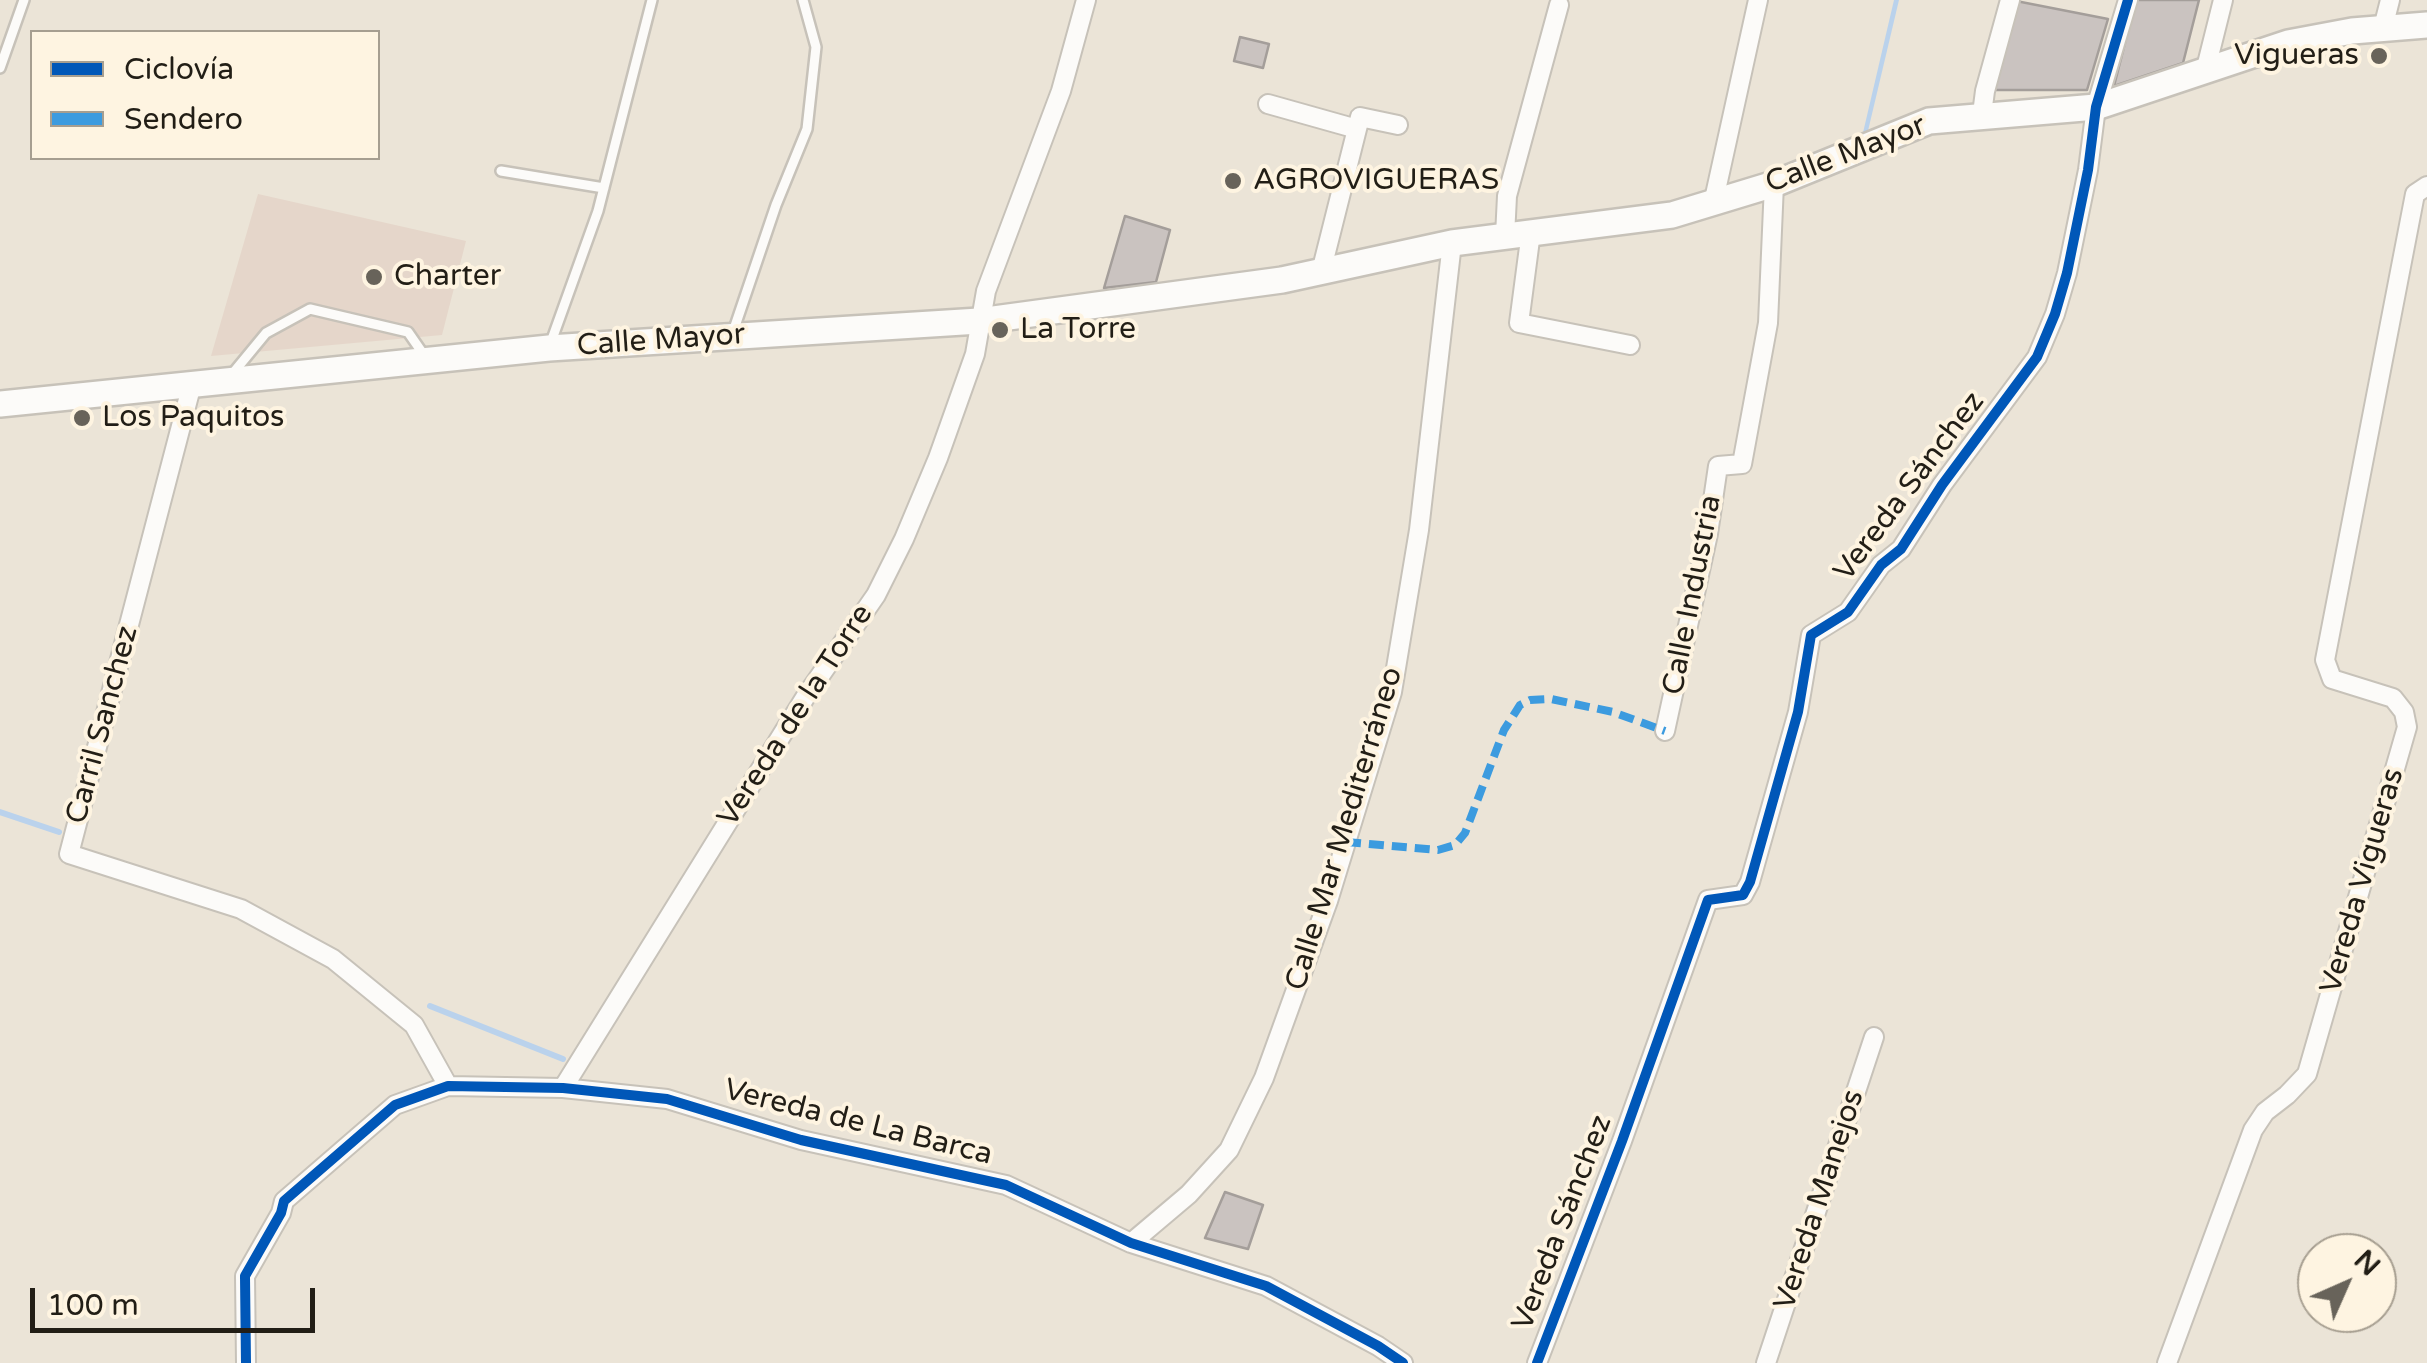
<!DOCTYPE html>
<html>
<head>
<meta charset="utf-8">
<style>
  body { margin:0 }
  #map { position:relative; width:2427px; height:1363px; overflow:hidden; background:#ebe4d7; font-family:"Varela Round",sans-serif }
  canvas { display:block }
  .legend { position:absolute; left:30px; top:30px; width:350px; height:130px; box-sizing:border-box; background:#fef4e1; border:2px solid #a69e90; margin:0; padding:12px 18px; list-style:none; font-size:30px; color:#221e16 }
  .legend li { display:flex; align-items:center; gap:20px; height:50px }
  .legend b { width:50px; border:2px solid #a69e90 }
  .north { position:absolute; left:2297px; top:1233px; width:100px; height:100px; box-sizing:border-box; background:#fef4e1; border:2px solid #a69e90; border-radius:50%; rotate:45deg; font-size:28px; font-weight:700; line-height:40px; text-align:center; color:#221e16 }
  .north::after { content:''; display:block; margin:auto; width:35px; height:45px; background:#68635a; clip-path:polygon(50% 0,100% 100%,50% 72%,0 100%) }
  .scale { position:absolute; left:30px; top:1288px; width:285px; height:45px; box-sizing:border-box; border:5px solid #221e16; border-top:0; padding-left:12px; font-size:30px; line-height:35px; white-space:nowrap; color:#221e16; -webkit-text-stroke:8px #fef4e1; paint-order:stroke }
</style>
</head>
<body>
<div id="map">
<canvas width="2427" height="1363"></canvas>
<ul class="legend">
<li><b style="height:12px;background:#0057b8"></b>Ciclovía</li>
<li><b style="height:12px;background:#3c9bdf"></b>Sendero</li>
</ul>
<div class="north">N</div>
<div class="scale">100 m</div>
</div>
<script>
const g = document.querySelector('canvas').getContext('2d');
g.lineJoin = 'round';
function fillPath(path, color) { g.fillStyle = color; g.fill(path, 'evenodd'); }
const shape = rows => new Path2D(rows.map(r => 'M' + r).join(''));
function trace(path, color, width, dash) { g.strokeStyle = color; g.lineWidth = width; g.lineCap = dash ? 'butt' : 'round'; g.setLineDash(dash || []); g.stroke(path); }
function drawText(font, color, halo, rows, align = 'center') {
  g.font = font + ' "Varela Round",sans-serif'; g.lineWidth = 8; g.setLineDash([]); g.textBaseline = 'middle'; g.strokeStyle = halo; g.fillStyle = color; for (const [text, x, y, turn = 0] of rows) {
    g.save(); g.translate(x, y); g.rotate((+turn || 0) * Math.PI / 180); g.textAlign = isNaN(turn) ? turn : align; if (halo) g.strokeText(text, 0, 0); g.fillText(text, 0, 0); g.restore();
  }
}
fillPath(shape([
  [258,194,466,241,442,335,211,356]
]), '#e5d6ca');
fillPath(shape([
  [1894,0,1899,0,1867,135,1862,137]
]), '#bad2ec');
trace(shape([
  [0,812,59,832],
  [430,1006,563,1059]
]), '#bad2ec', 6);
const building = shape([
  [2011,0,2108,19,2087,90,1992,90,2011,0],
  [2136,0,2199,0,2183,63,2114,86,2136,0],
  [1240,37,1269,44,1263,68,1234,61,1240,37],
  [1125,216,1170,230,1156,282,1104,288,1125,216],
  [1225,1192,1263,1205,1248,1249,1205,1238,1225,1192]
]);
fillPath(building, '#cac3c0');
trace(building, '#a49e9a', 2.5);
const lane = shape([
  [0,68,24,0],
  [501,171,604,188],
  [733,332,776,205,807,129,816,47,803,0],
  [551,342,598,211,652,0],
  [233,373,266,333,310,309,408,332,426,358]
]);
const street = shape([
  [2383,28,2390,0],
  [2206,68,2223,0],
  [1268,104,1357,129],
  [1982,114,1985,91,2010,0],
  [1713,204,1758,0],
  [1531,232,1519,323,1630,345],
  [1505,236,1507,196,1559,5],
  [1321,272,1360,117,1398,125],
  [192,384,69,854,241,909,333,959,414,1025,448,1086],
  [1665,731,1708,534,1718,466,1742,464,1768,323,1774,184],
  [563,1088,806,696,876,595,904,539,938,458,975,354,986,291,1061,91,1086,0],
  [1131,1243,1189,1194,1229,1150,1264,1078,1328,901,1392,692,1419,530,1452,243],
  [246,1363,245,1276,281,1213,284,1201,395,1105,448,1086,563,1088,667,1099,801,1140,1006,1185,1131,1243,1266,1286,1378,1346,1403,1363],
  [1537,1363,1622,1141,1708,900,1743,895,1750,882,1798,712,1811,635,1848,612,1881,565,1901,549,1942,485,2037,357,2055,314,2067,273,2088,170,2096,107,2128,0],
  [1766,1363,1874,1037],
  [2167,1363,2253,1130,2265,1112,2287,1095,2307,1074,2407,727,2404,712,2393,698,2332,679,2325,660,2415,194,2427,186]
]);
const secondary = shape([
  [0,404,549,348,979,321,1282,280,1452,243,1672,215,1774,184,1929,121,2096,107,2288,43,2352,31,2427,25]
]);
trace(lane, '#c7c2b9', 14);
trace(street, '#c7c2b9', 22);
trace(secondary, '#c7c2b9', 30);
trace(lane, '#fcfbf9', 9);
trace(street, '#fcfbf9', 18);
trace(secondary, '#fcfbf9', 25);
trace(shape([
  [1346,842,1438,850,1455,845,1465,833,1504,730,1520,705,1530,700,1551,699,1613,712,1665,731]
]), '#3c9bdf', 8, [15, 8]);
trace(shape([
  [246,1363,245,1276,281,1213,284,1201,395,1105,448,1086,563,1088,667,1099,801,1140,1006,1185,1131,1243,1266,1286,1378,1346,1403,1363],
  [1537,1363,1622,1141,1708,900,1743,895,1750,882,1798,712,1811,635,1848,612,1881,565,1901,549,1942,485,2037,357,2055,314,2067,273,2088,170,2096,107,2128,0]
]), '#0057b8', 10);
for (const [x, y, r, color] of [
  [2379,56,10,"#68635a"],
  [1233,181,10,"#68635a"],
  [374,277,10,"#68635a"],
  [1000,330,10,"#68635a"],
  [82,418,10,"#68635a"]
]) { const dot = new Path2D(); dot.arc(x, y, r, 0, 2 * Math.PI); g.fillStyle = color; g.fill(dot); trace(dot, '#fef4e1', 4); }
drawText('30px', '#221e16', '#fef4e1', [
  ["Vigueras",2359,56,"right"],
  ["AGROVIGUERAS",1253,181],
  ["Charter",394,277],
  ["La Torre",1020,330],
  ["Los Paquitos",102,418]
], 'left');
drawText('30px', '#221e16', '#fef4e1', [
  ["Calle Mayor",1846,155,-21],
  ["Calle Mayor",661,341,-4],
  ["Vereda Sánchez",1910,487,-53],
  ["Calle Industria",1693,595,-79],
  ["Vereda de la Torre",796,716,-57],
  ["Carril Sanchez",103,725,-75],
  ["Calle Mar Mediterráneo",1345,829,-73],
  ["Vereda Vigueras",2363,881,-74],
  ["Vereda de La Barca",858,1123,14],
  ["Vereda Manejos",1820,1200,-72],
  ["Vereda Sánchez",1563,1223,-69]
]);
</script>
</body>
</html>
